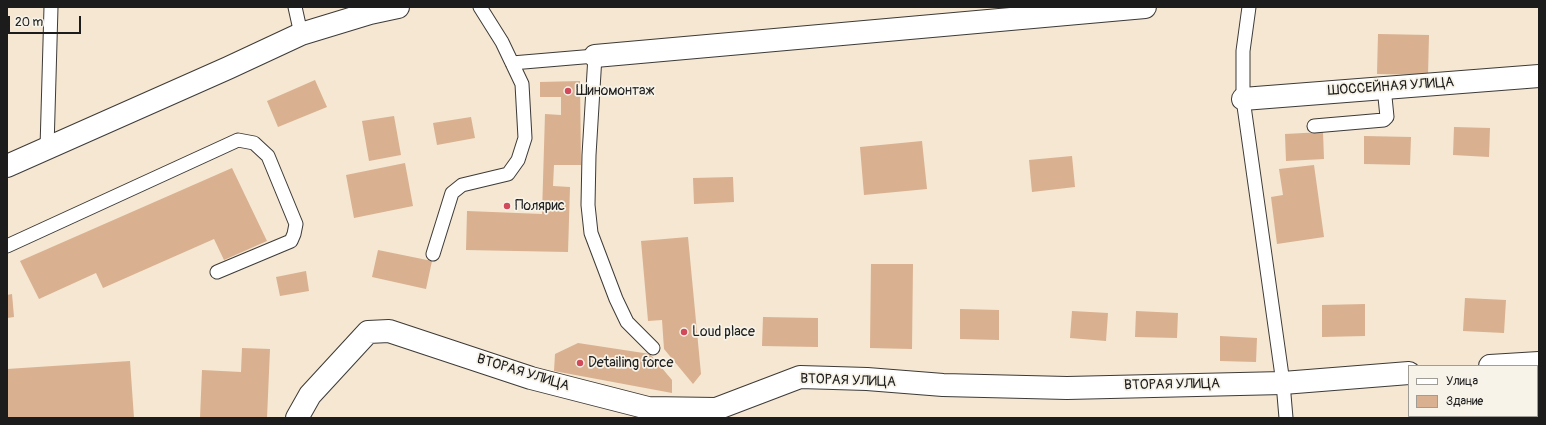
<!DOCTYPE html>
<html>
<head>
<meta charset="utf-8">
<style>
  body { margin:0 }
  #map { position:relative; width:1546px; height:425px; overflow:hidden; background:#f5e7d1; font-family:Pangolin,sans-serif }
  canvas { display:block }
  .frame { position:absolute; inset:0; border:8px solid #1c1c1c; pointer-events:none }
  .legend { position:absolute; left:1408px; top:365px; width:130px; height:52px; box-sizing:border-box; background:#f7f3e8; border:1px solid #9f9d96; margin:0; padding:5px 7px; list-style:none; font-size:12px; color:#1c1c1c }
  .legend li { display:flex; align-items:center; gap:8px; height:20px }
  .legend b { width:20px; border:1px solid #9f9d96 }
  .scale { position:absolute; left:8px; top:16px; width:73px; height:18px; box-sizing:border-box; border:2px solid #1c1c1c; border-top:0; padding-left:5px; font-size:12px; line-height:14px; white-space:nowrap; color:#1c1c1c; -webkit-text-stroke:3px #f7f3e8; paint-order:stroke }
</style>
</head>
<body>
<div id="map">
<canvas width="1546" height="425"></canvas>
<div class="frame"></div>
<ul class="legend">
<li><b style="height:5px;background:#fff"></b>Улица</li>
<li><b style="height:11px;background:#d9b090"></b>Здание</li>
</ul>
<div class="scale">20 m</div>
</div>
<script>
const g = document.querySelector('canvas').getContext('2d');
g.lineJoin = 'round';
function fillPath(path, color) { g.fillStyle = color; g.fill(path, 'evenodd'); }
const shape = rows => new Path2D(rows.map(r => 'M' + r).join(''));
function trace(path, color, width, dash) { g.strokeStyle = color; g.lineWidth = width; g.lineCap = dash ? 'butt' : 'round'; g.setLineDash(dash || []); g.stroke(path); }
function drawText(font, color, halo, rows, align = 'center') {
  g.font = font + ' Pangolin,sans-serif'; g.lineWidth = 3.5; g.setLineDash([]); g.textBaseline = 'middle'; g.strokeStyle = halo; g.fillStyle = color; for (const [text, x, y, turn = 0] of rows) {
    g.save(); g.translate(x, y); g.rotate((+turn || 0) * Math.PI / 180); g.textAlign = isNaN(turn) ? turn : align; if (halo) g.strokeText(text, 0, 0); g.fillText(text, 0, 0); g.restore();
  }
}
fillPath(shape([
  [1378,34,1429,35,1428,75,1377,74],
  [315,80,327,107,278,127,267,101],
  [580,81,581,165,554,165,553,186,570,187,568,252,466,250,467,211,542,214,545,114,561,115,561,97,540,97,540,82],
  [394,116,401,155,369,161,362,121],
  [471,117,475,138,437,145,433,123],
  [1454,127,1490,128,1489,157,1453,155],
  [1323,132,1324,159,1286,161,1285,134],
  [1364,136,1411,137,1410,165,1364,164],
  [922,141,927,189,864,195,860,147],
  [1072,156,1075,187,1032,192,1029,160],
  [405,163,413,206,354,218,346,175],
  [1314,165,1324,237,1277,244,1271,197,1283,195,1279,169],
  [232,168,267,241,224,260,214,239,103,288,96,273,39,299,20,261],
  [733,177,734,202,694,204,693,178],
  [688,237,701,374,693,384,664,349,662,320,648,321,641,241],
  [378,250,432,261,426,289,372,277],
  [871,264,913,264,912,349,870,348],
  [306,271,309,291,280,296,276,277],
  [12,294,14,317,7,318,7,295],
  [1465,298,1506,300,1504,333,1463,331],
  [1365,304,1365,336,1322,337,1322,305],
  [960,309,999,310,999,340,960,339],
  [1072,311,1108,313,1106,341,1070,338],
  [1136,311,1178,313,1177,338,1135,337],
  [763,317,818,318,818,347,762,346],
  [1220,336,1257,338,1256,362,1220,361],
  [578,343,650,354,672,380,672,393,554,371,555,354],
  [242,348,270,349,267,418,200,418,202,370,241,372],
  [130,361,134,418,7,418,7,369]
]), '#d9b090');
const lane = shape([
  [295,7,301,34],
  [1249,7,1243,51,1243,99,1283,383,1286,418],
  [512,63,595,56,589,155,588,205,591,233,616,299,627,322,653,348],
  [1314,126,1384,120,1387,117,1384,87],
  [47,148,51,7],
  [7,246,238,140,254,143,268,156,296,224,294,234,291,241,217,272],
  [433,254,452,193,462,185,508,174,518,160,525,138,522,84,502,42,480,7]
]);
const street = shape([
  [595,56,1145,7],
  [1243,99,1539,76],
  [1490,366,1539,363],
  [297,418,310,395,368,332,389,331,531,378,648,408,716,409,800,377,867,379,943,385,1067,388,1283,383,1409,373]
]);
const primary = shape([
  [7,166,228,68,301,34,370,13,398,7]
]);
trace(lane, '#3d3a37', 15);
trace(street, '#3d3a37', 24);
trace(primary, '#3d3a37', 24);
trace(lane, '#fff', 13);
trace(street, '#fff', 22);
trace(primary, '#fff', 22);
for (const [x, y, r, color] of [
  [568,91,4,"#d1495b"],
  [507,206,4,"#d1495b"],
  [684,332,4,"#d1495b"],
  [580,363,4,"#d1495b"]
]) { const dot = new Path2D(); dot.arc(x, y, r, 0, 2 * Math.PI); g.fillStyle = color; g.fill(dot); trace(dot, '#f7f3e8', 1.5); }
drawText('14px', '#1c1c1c', '#f7f3e8', [
  ["ШОССЕЙНАЯ УЛИЦА",1391,87,-4],
  ["ВТОРАЯ УЛИЦА",523,373,17],
  ["ВТОРАЯ УЛИЦА",848,381,2],
  ["ВТОРАЯ УЛИЦА",1172,385,-1]
]);
drawText('14px', '#1c1c1c', '#f7f3e8', [
  ["Шиномонтаж",576,91],
  ["Полярис",515,206],
  ["Loud place",692,332],
  ["Detailing force",588,363]
], 'left');
</script>
</body>
</html>
